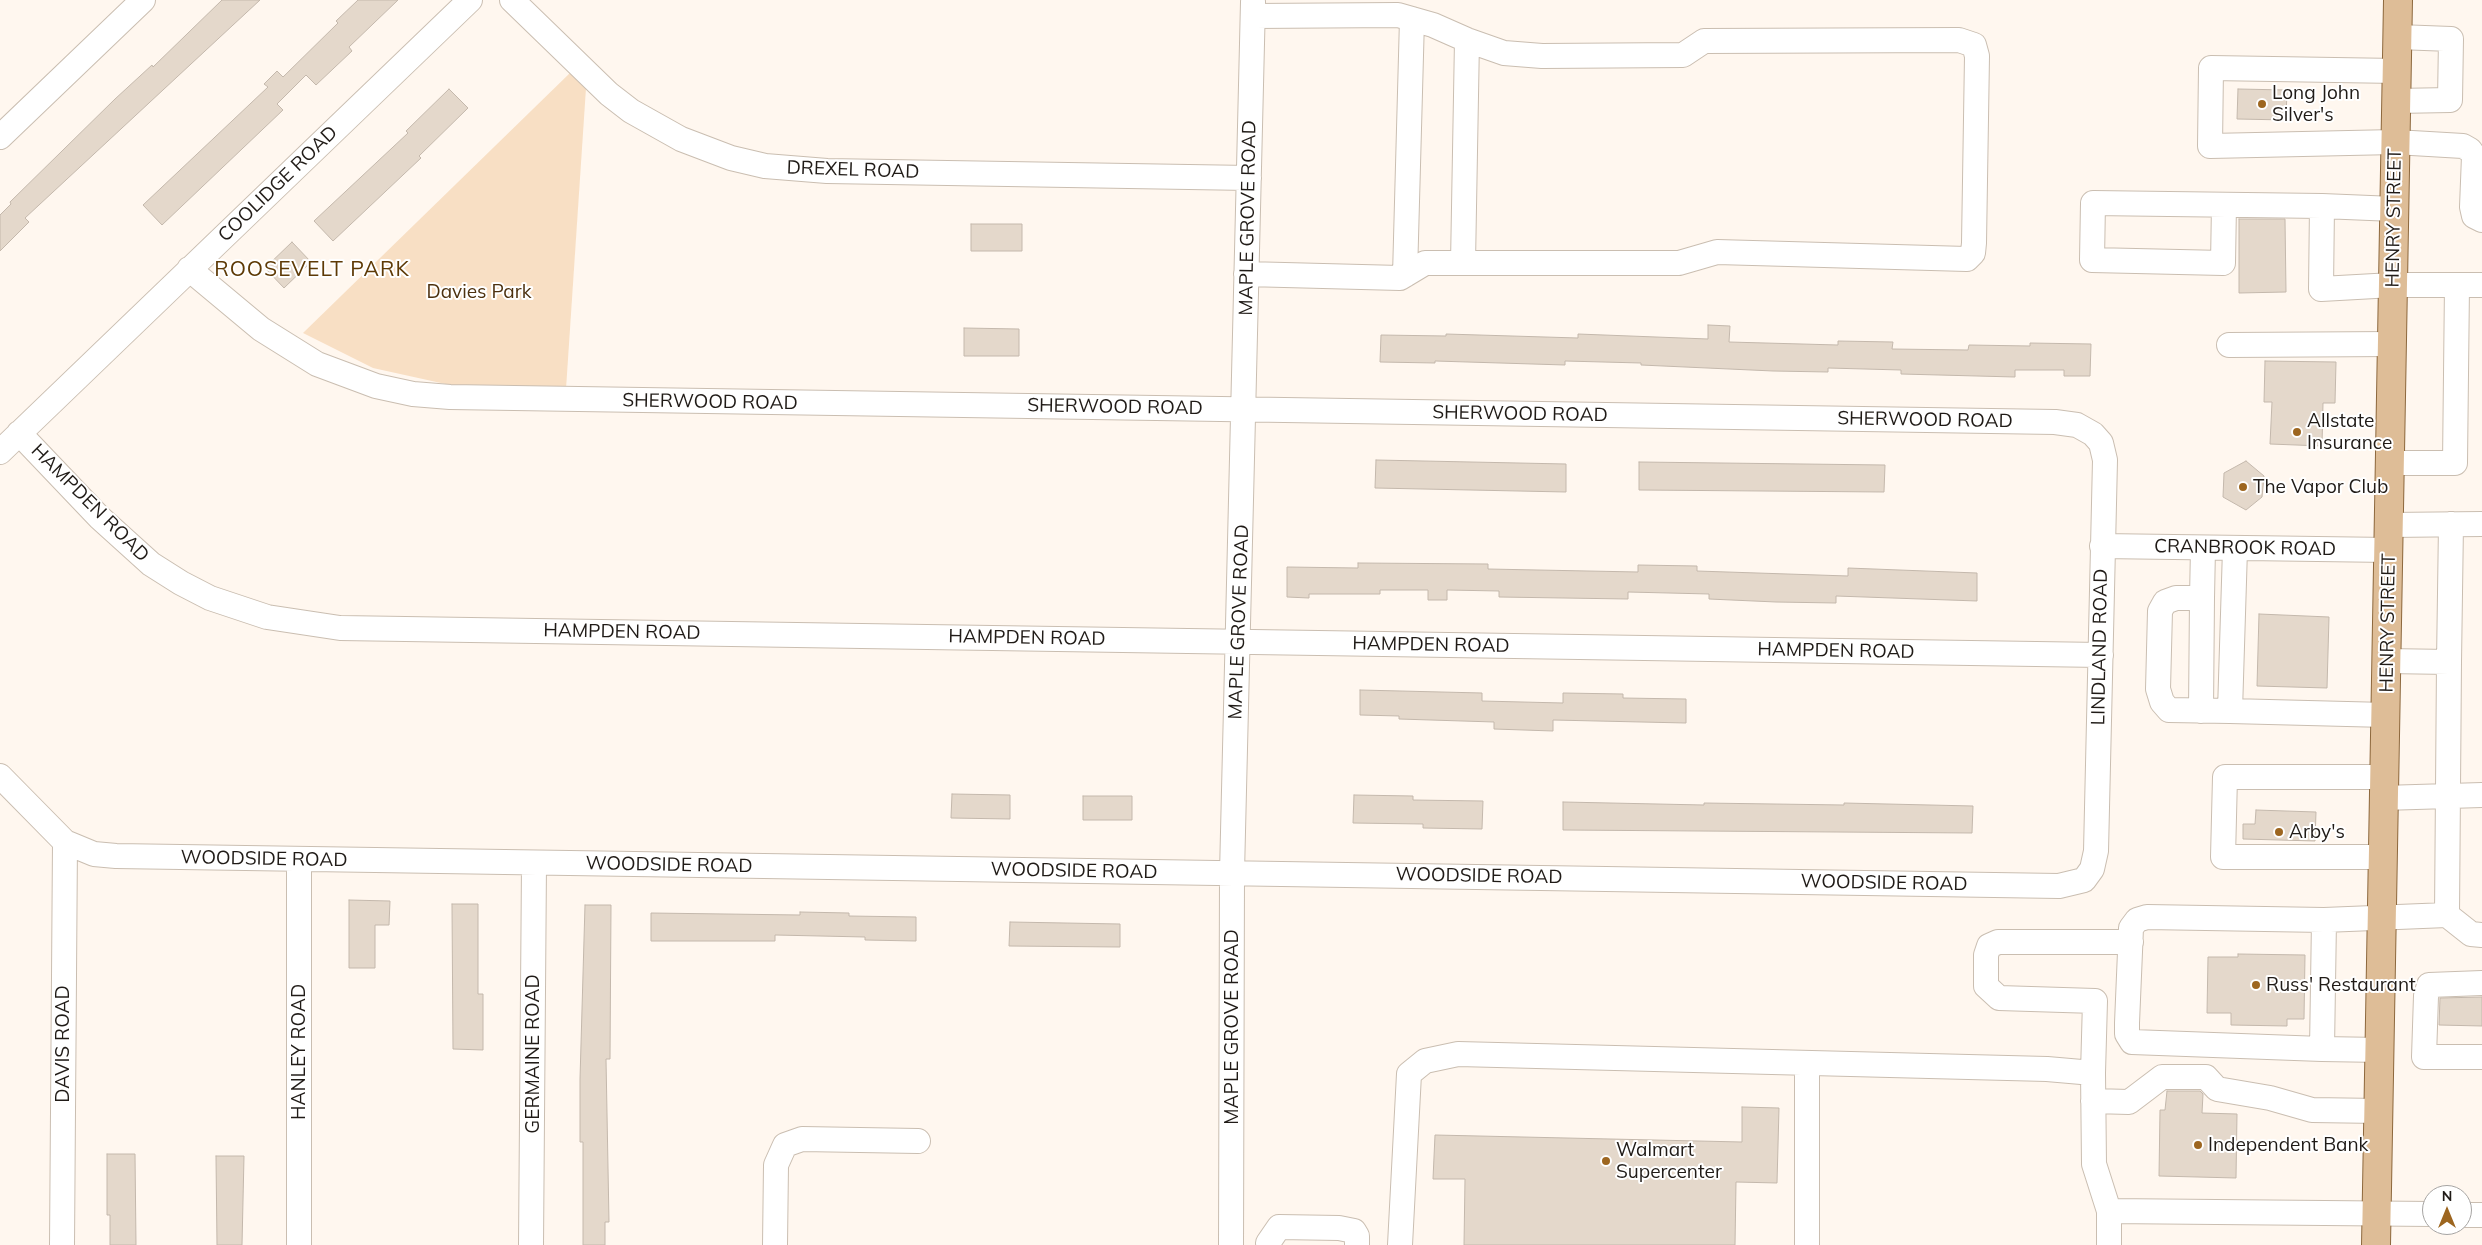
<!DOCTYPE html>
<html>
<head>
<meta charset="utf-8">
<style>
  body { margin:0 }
  #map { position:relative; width:2482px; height:1245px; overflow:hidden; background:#fff7ef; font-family:Mulish,sans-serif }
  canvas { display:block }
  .north { position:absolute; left:2422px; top:1185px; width:50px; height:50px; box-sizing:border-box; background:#fff; border:1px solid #a6a4a2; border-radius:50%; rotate:0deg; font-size:14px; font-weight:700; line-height:20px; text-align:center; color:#201b17 }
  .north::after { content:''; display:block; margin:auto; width:18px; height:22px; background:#9d6620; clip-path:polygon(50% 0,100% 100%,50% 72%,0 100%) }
</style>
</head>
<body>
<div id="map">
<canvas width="2482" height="1245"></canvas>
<div class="north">N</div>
</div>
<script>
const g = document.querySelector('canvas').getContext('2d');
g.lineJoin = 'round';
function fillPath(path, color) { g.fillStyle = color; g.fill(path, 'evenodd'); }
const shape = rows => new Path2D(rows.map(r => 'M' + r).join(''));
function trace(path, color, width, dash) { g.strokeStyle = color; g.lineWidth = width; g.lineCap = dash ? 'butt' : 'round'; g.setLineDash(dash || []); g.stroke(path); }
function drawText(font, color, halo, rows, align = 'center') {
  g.font = font + ' Mulish,sans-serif'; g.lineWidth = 4; g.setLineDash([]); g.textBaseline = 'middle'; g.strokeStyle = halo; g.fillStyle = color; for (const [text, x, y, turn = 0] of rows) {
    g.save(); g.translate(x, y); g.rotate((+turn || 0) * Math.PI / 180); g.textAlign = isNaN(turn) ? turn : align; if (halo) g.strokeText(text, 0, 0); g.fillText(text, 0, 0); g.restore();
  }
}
fillPath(shape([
  [571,72,586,88,566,389,450,385,373,368,303,333]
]), '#f8dfc4');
const building = shape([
  [222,0,260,0,25,218,29,222,0,251,0,215,11,204,10,202,115,99,152,65,153,67,222,0],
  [358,0,398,0,349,47,352,51,316,85,306,75,277,104,283,110,162,225,143,205,268,87,264,84,277,71,283,77,338,23,336,21,358,0],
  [449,89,468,108,419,156,421,158,333,241,314,221,408,133,406,131,449,89],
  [2238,89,2287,90,2286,120,2237,119,2238,89],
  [2239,219,2285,219,2286,292,2239,293,2239,219],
  [971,224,1022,224,1022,251,971,251,971,224],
  [292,242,311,262,284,288,265,268,292,242],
  [1708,325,1730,326,1729,342,1838,345,1838,341,1893,342,1892,349,1968,350,1969,345,2030,346,2030,343,2091,344,2090,376,2064,376,2064,370,2015,370,2015,377,1901,374,1901,370,1828,368,1828,372,1773,371,1641,365,1641,363,1565,361,1565,365,1435,361,1435,363,1380,362,1381,335,1446,336,1446,334,1578,338,1578,334,1708,339,1708,325],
  [964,328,1019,329,1019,356,964,356,964,328],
  [2265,361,2336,362,2335,403,2323,403,2322,446,2270,444,2272,402,2264,402,2265,361],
  [1376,460,1566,464,1566,492,1375,488,1376,460],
  [2246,461,2264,476,2262,497,2246,510,2223,497,2224,473,2246,461],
  [1639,462,1885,465,1884,492,1639,490,1639,462],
  [1358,563,1488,564,1488,569,1638,572,1638,565,1697,566,1697,571,1848,576,1848,568,1977,573,1977,601,1836,596,1836,603,1776,602,1709,599,1709,594,1628,592,1628,599,1499,597,1499,591,1447,590,1447,600,1428,600,1428,590,1380,590,1380,594,1309,594,1309,598,1287,597,1287,567,1358,568,1358,563],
  [2259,614,2329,617,2327,688,2257,686,2259,614],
  [1360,690,1482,693,1482,701,1563,703,1563,693,1623,694,1623,698,1686,699,1686,723,1553,720,1553,731,1494,729,1494,722,1399,719,1399,716,1360,715,1360,690],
  [952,794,1010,795,1010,819,951,818,952,794],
  [1354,795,1413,796,1413,800,1483,801,1482,829,1423,828,1423,824,1353,823,1354,795],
  [1083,796,1132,796,1132,820,1083,820,1083,796],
  [1563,802,1704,805,1704,803,1844,805,1844,803,1973,806,1972,833,1563,830,1563,802],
  [2256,810,2316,812,2315,841,2243,839,2243,824,2255,824,2256,810],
  [349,900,390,901,389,925,375,925,375,968,349,968,349,900],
  [452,904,478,904,478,994,483,994,483,1050,453,1049,452,904],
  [585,905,611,905,610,1059,606,1059,609,1222,605,1222,605,1245,583,1245,583,1142,580,1142,580,1079,585,905],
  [800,912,849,913,849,916,916,917,916,941,865,940,865,937,775,935,775,941,651,941,651,913,800,915,800,912],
  [1010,922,1120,924,1120,947,1009,946,1010,922],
  [2238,954,2305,955,2304,1019,2287,1019,2287,1026,2231,1025,2231,1013,2207,1013,2208,957,2238,957,2238,954],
  [2482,997,2482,1026,2439,1025,2440,998,2482,997],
  [2167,1091,2200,1091,2203,1094,2202,1113,2237,1114,2236,1178,2159,1176,2160,1110,2165,1110,2167,1091],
  [1742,1107,1779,1108,1777,1183,1736,1182,1735,1245,1464,1245,1465,1179,1433,1179,1435,1135,1742,1142,1742,1107],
  [107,1154,135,1154,136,1245,110,1245,110,1215,107,1215,107,1154],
  [216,1156,244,1156,242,1245,217,1245,216,1156]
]);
fillPath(building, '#e4d8cb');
trace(building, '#c4b8ac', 1);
const minor = shape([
  [512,0,609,94,631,111,681,139,731,158,765,166,827,171,1249,178],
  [2397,71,2211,68,2210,146,2395,142,2463,146,2470,150,2474,156,2472,207,2474,216,2482,220],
  [2396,101,2450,100,2451,39,2398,37],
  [0,137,143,0],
  [2224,205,2223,263,2092,260,2093,203,2322,206],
  [2394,209,2322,206,2321,289,2393,285,2482,285],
  [1463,263,1467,40],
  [1246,274,1400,278,1425,263,1679,263,1717,252,1967,259,1973,253,1974,243,1977,56,1974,45,1959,40,1704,41,1683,55,1542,56,1504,53,1467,40,1433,25,1398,15,1254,16],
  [1405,275,1412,19],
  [2229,345,2392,344],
  [19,433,99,517,151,564,181,583,210,598,267,617,340,628,2101,655],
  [0,452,470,0],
  [2390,463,2455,463,2457,285],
  [2389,525,2482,524],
  [2102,546,2389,550],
  [2203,548,2202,598,2176,598,2165,602,2160,611,2158,689,2162,702,2169,710,2230,711],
  [2235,549,2230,711,2386,715],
  [2387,661,2449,662,2451,524],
  [2201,711,2202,598],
  [0,776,65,842,94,854,116,856,2059,886,2084,880,2092,869,2096,851,2105,460,2101,443,2093,434,2077,425,2055,422,450,397,413,394,376,386,317,364,261,329,189,269],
  [2383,798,2482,795],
  [2383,857,2223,857,2225,777,2384,777],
  [299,859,299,1245],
  [2447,915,2471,934,2482,935],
  [2482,983,2429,985,2426,996,2424,1057,2482,1057],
  [2322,1049,2132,1042,2127,1034,2127,1023,2131,928,2137,920,2147,917,2324,920],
  [2381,1050,2322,1049,2324,920,2447,915,2449,662],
  [2093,1073,2095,1001,1999,998,1986,986,1986,955,1989,946,1998,942,2131,942],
  [2093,1101,2129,1102,2162,1077,2206,1077,2217,1089,2270,1098,2312,1110,2379,1111],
  [2109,1211,2432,1214],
  [2462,1215,2482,1215],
  [1268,1243,1279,1227,1339,1228,1354,1231,1357,1236,1357,1245],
  [62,1245,65,842],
  [531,1245,534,864],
  [775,1245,776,1165,785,1145,802,1139,918,1141],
  [1231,1245,1232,873,1253,2],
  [1400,1245,1409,1074,1425,1061,1458,1054,2047,1069,2093,1073,2094,1164,2109,1211,2109,1245],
  [1807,1245,1807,1064]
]);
const major = shape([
  [2376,1245,2398,0]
]);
trace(minor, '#cabeb1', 26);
trace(major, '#8d683d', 30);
trace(minor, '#fff', 24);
trace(major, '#debd97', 28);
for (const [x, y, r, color] of [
  [2262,104,5,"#9d6620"],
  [2297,432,5,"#9d6620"],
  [2243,487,5,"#9d6620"],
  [2279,832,5,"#9d6620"],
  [2256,985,5,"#9d6620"],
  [2198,1145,5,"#9d6620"],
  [1606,1161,5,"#9d6620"]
]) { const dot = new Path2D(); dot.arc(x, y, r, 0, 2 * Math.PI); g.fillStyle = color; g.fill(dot); trace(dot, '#fff', 2); }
drawText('19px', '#201b17', '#fff', [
  ["Long John",2272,93],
  ["Silver's",2272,115],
  ["Allstate",2307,421],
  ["Insurance",2307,443],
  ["The Vapor Club",2253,487],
  ["Arby's",2289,832],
  ["Russ' Restaurant",2266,985],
  ["Independent Bank",2208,1145],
  ["Walmart",1616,1150],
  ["Supercenter",1616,1172]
], 'left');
drawText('19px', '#201b17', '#fff', [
  ["DREXEL ROAD",853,170,2],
  ["COOLIDGE ROAD",278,184,-44],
  ["MAPLE GROVE ROAD",1248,218,-89],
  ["HENRY STREET",2394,218,-89],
  ["SHERWOOD ROAD",710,402,1],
  ["SHERWOOD ROAD",1115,407,1],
  ["SHERWOOD ROAD",1520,414,1],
  ["SHERWOOD ROAD",1925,420,1],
  ["HAMPDEN ROAD",90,503,45],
  ["CRANBROOK ROAD",2245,548,1],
  ["MAPLE GROVE ROAD",1239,622,-88],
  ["HENRY STREET",2388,623,-89],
  ["HAMPDEN ROAD",622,632,1],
  ["HAMPDEN ROAD",1027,638,1],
  ["HAMPDEN ROAD",1431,645,1],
  ["LINDLAND ROAD",2100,647,-89],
  ["HAMPDEN ROAD",1836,651,1],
  ["WOODSIDE ROAD",264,859,1],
  ["WOODSIDE ROAD",669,865,1],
  ["WOODSIDE ROAD",1074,871,1],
  ["WOODSIDE ROAD",1479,876,1],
  ["WOODSIDE ROAD",1884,883,1],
  ["MAPLE GROVE ROAD",1232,1027,-90],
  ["DAVIS ROAD",63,1044,-90],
  ["HANLEY ROAD",299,1052,-90],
  ["GERMAINE ROAD",533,1054,-90]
]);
drawText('19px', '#4d310f', '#fff', [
  ["Davies Park",479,292]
]);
g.letterSpacing = '1px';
drawText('21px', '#5e3a06', '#fff', [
  ["ROOSEVELT PARK",312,270]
]);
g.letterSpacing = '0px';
</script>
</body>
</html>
